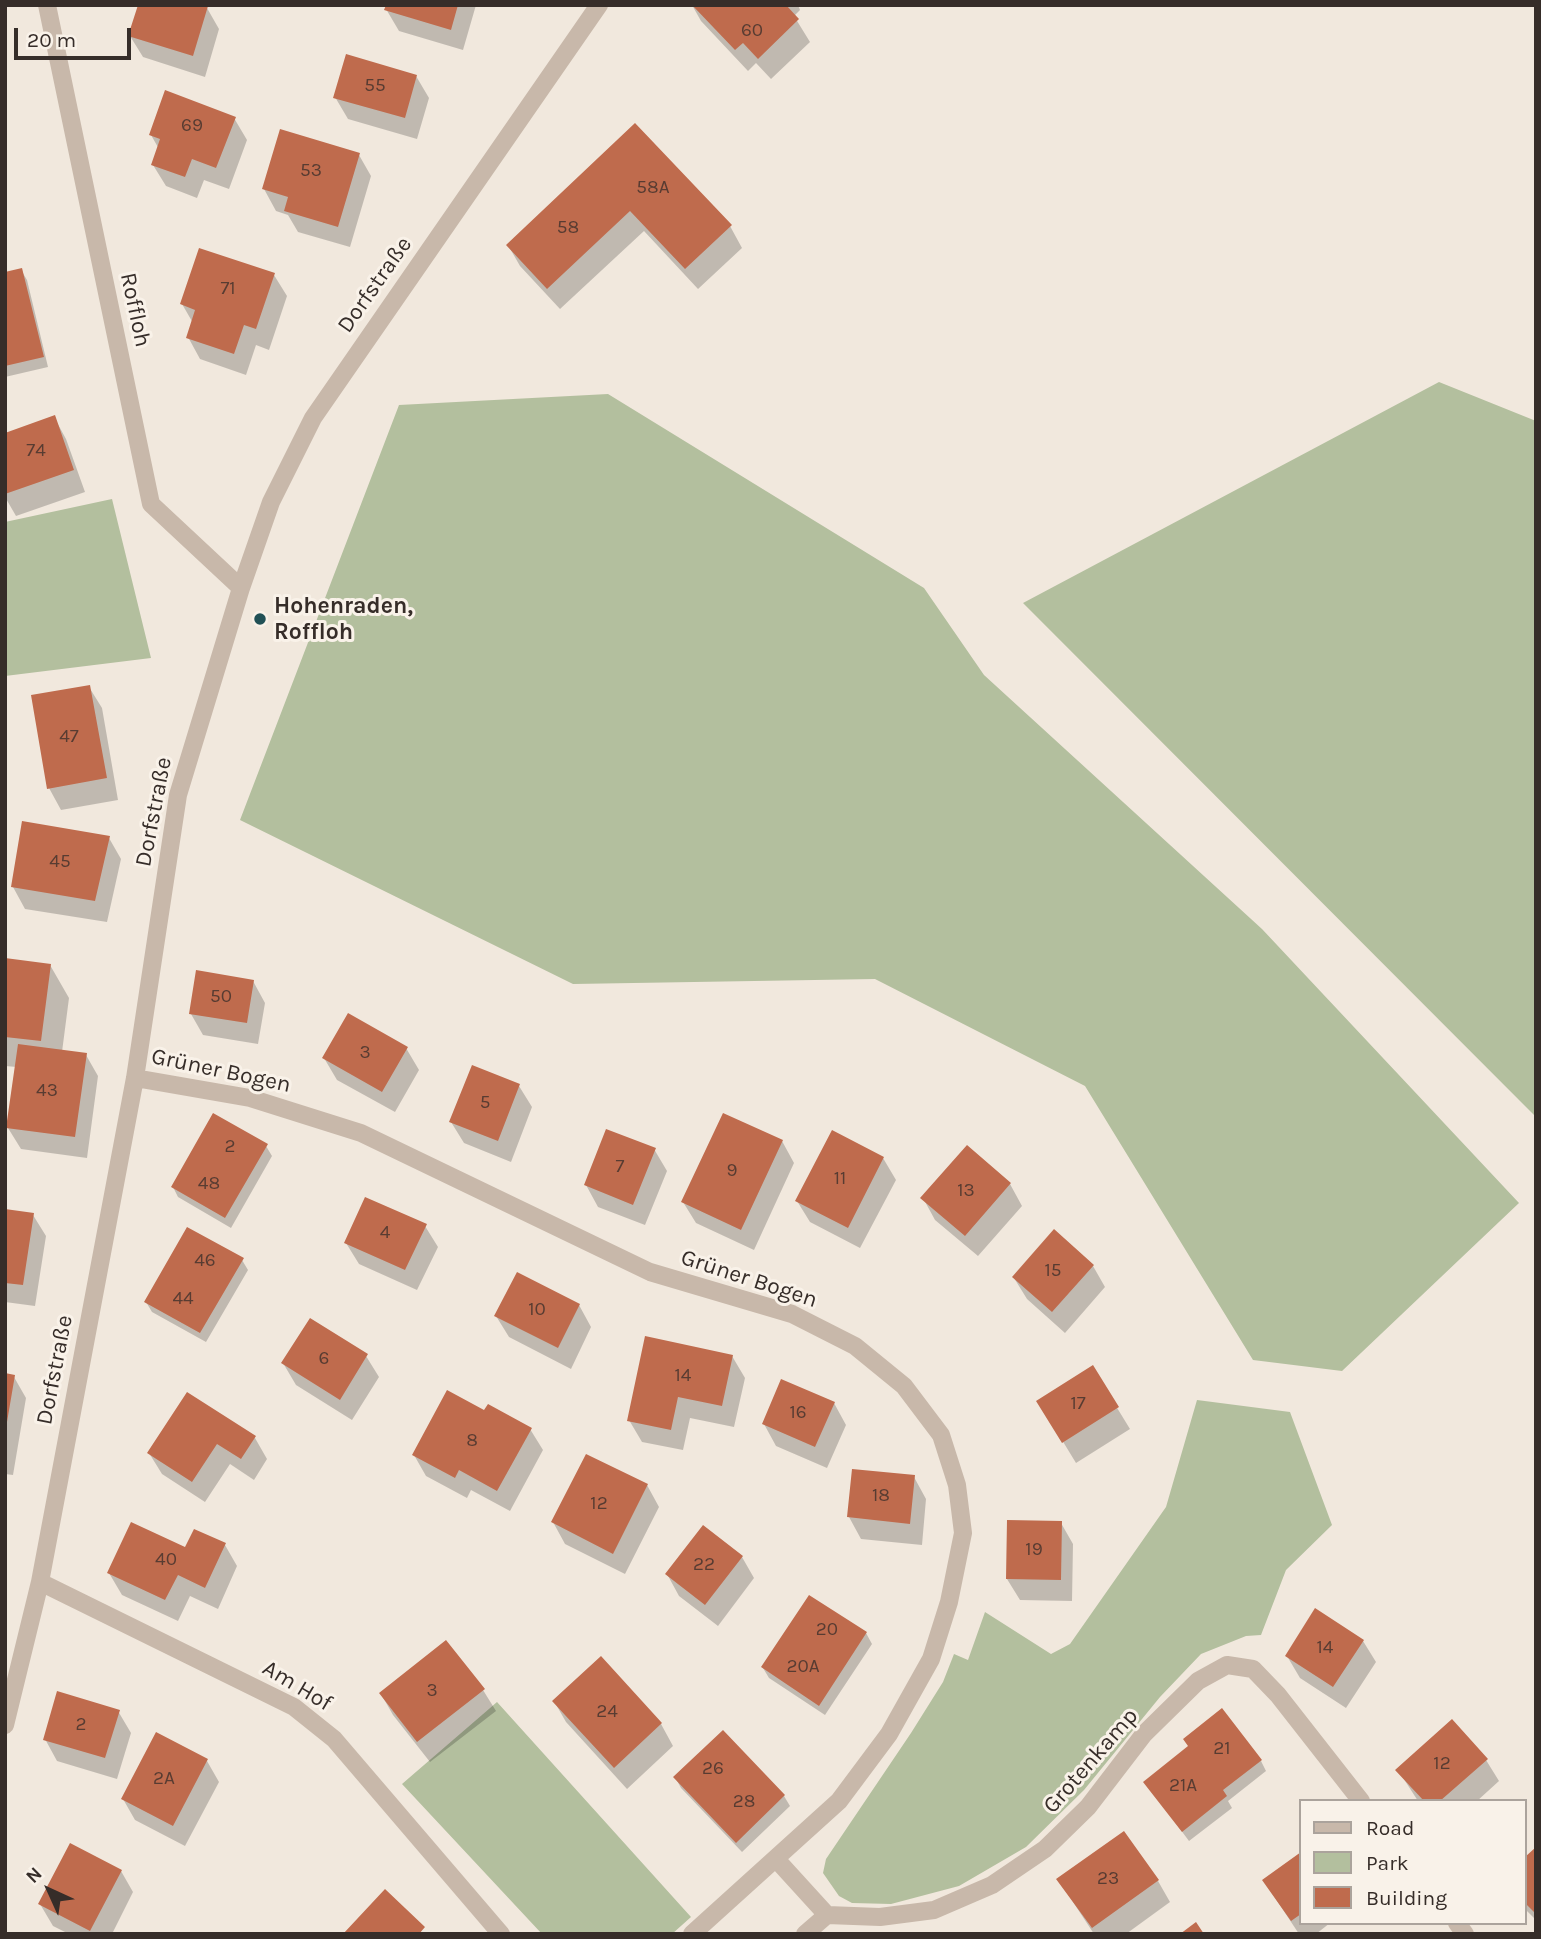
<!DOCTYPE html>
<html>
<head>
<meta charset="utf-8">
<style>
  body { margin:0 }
  #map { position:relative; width:1541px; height:1939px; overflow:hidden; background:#f1e8dd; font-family:Karla,sans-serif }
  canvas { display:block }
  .frame { position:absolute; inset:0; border:7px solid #362d29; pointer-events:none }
  .legend { position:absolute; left:1299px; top:1799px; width:228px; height:126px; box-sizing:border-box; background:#f9f2e9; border:2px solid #aba39c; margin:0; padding:9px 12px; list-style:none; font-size:21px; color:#362d29 }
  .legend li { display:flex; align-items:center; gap:14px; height:35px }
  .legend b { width:35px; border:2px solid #aba39c }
  .north { position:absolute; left:14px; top:1855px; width:70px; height:70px; -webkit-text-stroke:5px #f9f2e9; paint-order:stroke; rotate:315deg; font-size:19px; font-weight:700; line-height:28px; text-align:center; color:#362d29 }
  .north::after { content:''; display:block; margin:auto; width:24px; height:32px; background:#362d29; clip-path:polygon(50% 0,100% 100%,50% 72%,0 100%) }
  .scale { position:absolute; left:14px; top:28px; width:117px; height:32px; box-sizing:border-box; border:4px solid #362d29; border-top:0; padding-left:9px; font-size:21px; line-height:24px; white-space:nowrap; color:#362d29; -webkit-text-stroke:5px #f9f2e9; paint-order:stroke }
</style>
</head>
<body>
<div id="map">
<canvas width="1541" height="1939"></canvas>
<div class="frame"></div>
<ul class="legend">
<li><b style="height:9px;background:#c8b8aa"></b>Road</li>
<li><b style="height:19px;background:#b3bf9e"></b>Park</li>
<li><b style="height:19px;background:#bf6b4d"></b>Building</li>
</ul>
<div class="north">N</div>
<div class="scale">20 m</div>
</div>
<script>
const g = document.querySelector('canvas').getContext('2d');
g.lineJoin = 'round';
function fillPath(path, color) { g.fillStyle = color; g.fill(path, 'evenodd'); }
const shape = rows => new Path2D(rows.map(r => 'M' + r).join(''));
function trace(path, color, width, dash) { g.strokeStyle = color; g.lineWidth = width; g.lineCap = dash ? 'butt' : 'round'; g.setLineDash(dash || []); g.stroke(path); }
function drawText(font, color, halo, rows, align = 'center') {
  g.font = font + ' Karla,sans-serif'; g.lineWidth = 6; g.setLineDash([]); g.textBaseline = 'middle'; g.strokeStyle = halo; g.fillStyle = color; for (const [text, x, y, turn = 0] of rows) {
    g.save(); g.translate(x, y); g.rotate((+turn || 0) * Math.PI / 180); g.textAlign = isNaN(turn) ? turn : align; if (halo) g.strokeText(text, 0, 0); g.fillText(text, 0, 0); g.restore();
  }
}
fillPath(shape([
  [1439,382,1536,421,1536,1117,1023,603],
  [608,394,924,588,984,675,1262,929,1519,1203,1342,1371,1253,1360,1085,1086,875,979,573,984,240,820,399,405],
  [112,499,151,658,5,676,5,522],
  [1197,1400,1290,1412,1332,1525,1286,1570,1261,1635,1246,1636,1201,1654,1160,1697,1084,1790,1026,1847,959,1886,891,1904,852,1903,839,1896,823,1873,826,1859,911,1733,943,1682,954,1654,968,1660,985,1612,1051,1654,1070,1644,1166,1507],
  [497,1702,691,1917,672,1934,542,1934,402,1784]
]), '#b3bf9e');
fillPath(shape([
  [140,5,198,5,207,8,219,29,205,77,143,57,130,36],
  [387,5,476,5,463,50,399,31,386,9],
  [692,5,798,5,800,10,794,16,810,42,771,79,756,63,748,71,701,21],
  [416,76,429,98,417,139,348,119,335,97],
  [234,118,247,140,229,189,204,180,197,198,166,186,153,165,159,149,151,135],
  [635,125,730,226,742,248,698,289,644,231,560,309,520,266,508,245],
  [359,155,371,176,350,247,298,232,288,215,276,211,264,189],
  [21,270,27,280,48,367,5,377,5,274],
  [274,275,287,296,269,350,256,345,246,375,200,359,188,337,193,323,182,304],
  [54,417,66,439,85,492,16,516,5,497,5,435],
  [89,687,102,708,118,800,61,810,49,788],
  [109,838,121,859,107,922,25,909,13,887],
  [5,960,50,965,69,998,62,1052,86,1055,98,1076,87,1158,21,1149,8,1128,17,1067,5,1066],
  [253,981,265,1003,258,1044,203,1035,191,1014],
  [406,1048,419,1070,395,1112,337,1080,324,1058],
  [519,1086,532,1107,511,1162,464,1143,451,1122],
  [782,1141,794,1163,754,1250,696,1223,683,1202],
  [266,1146,272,1156,231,1228,178,1197,173,1187],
  [654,1149,667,1171,645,1225,598,1207,586,1185],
  [883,1158,896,1180,860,1248,810,1222,797,1201],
  [1010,1184,1022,1206,978,1256,935,1220,923,1198],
  [5,1211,33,1215,46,1236,35,1306,5,1302],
  [425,1226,438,1247,417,1290,359,1264,346,1243],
  [242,1260,248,1270,206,1342,152,1312,146,1302],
  [1093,1266,1105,1287,1065,1333,1027,1299,1014,1278],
  [579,1305,591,1327,571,1369,509,1337,496,1316],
  [366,1356,379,1377,352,1420,296,1385,283,1363],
  [732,1356,745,1378,734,1427,690,1418,683,1450,642,1442,629,1420],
  [1092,1367,1130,1429,1076,1463,1051,1422],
  [5,1375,14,1377,26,1398,13,1475,5,1474],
  [834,1403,846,1425,827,1468,776,1446,764,1424],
  [485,1413,530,1429,543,1450,510,1511,471,1490,467,1498,426,1476,414,1455],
  [255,1438,267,1459,254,1480,230,1464,205,1502,162,1474,149,1453],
  [914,1477,926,1499,922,1545,861,1539,849,1517],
  [647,1485,659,1507,625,1574,565,1544,553,1522],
  [1061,1523,1073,1544,1072,1601,1020,1600,1007,1579],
  [225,1545,237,1566,218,1609,190,1596,178,1621,122,1595,109,1573,186,1549],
  [742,1557,754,1578,718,1626,679,1596,667,1574],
  [810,1597,866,1633,872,1644,825,1715,769,1678,763,1668],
  [1363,1641,1376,1662,1346,1708,1300,1678,1287,1656],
  [601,1658,661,1724,673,1746,627,1789,566,1722,554,1701],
  [483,1690,496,1711,430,1762,393,1715,381,1694],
  [118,1711,131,1733,117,1779,57,1761,45,1739],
  [1486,1760,1499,1781,1477,1801,1418,1801,1398,1770],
  [207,1761,219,1782,185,1846,135,1820,123,1799],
  [1261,1761,1266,1771,1228,1801,1232,1808,1189,1841,1145,1782],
  [675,1777,784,1796,790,1806,742,1852,681,1788],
  [1123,1833,1158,1881,1170,1902,1126,1934,1094,1934,1058,1879],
  [1536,1850,1536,1920,1525,1909,1525,1860],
  [1301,1854,1301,1923,1330,1923,1316,1934,1299,1934,1264,1881],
  [121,1871,133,1892,112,1934,69,1934,53,1926,40,1904]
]), '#0003');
fillPath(shape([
  [138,5,208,6,193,56,128,36],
  [386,5,458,5,451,30,384,10],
  [692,5,786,5,799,19,758,59,743,43,735,50],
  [346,54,417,75,405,118,333,98],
  [165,90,236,117,216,168,192,159,185,177,151,165,160,139,149,135],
  [635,123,732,225,685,269,630,211,547,289,506,245],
  [280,129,360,153,338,227,284,211,288,197,262,189],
  [199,248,275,273,256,329,244,325,234,354,186,338,195,310,180,304],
  [22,268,44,357,5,366,5,272],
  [55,415,74,470,5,494,5,433],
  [90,685,107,778,47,789,31,695],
  [22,821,110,836,95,901,11,887],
  [5,958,51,964,41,1041,5,1037],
  [196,970,254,980,247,1023,189,1014],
  [348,1013,408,1047,382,1092,322,1058],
  [18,1044,87,1053,75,1137,6,1128],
  [472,1065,520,1084,498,1141,449,1122],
  [213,1113,268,1144,225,1218,171,1187],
  [723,1113,783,1140,741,1230,681,1202],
  [606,1129,656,1148,633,1205,584,1185],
  [832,1130,884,1157,848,1228,795,1201],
  [967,1145,1011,1183,965,1236,920,1198],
  [365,1197,427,1224,405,1270,344,1243],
  [5,1209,34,1213,23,1285,5,1283],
  [187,1227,244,1258,200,1333,144,1302],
  [1054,1229,1094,1265,1052,1312,1012,1277],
  [517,1272,580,1304,558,1348,494,1316],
  [310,1318,368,1354,340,1400,281,1363],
  [645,1336,733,1355,722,1406,678,1397,671,1430,627,1421],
  [1093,1365,1119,1407,1062,1443,1036,1401],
  [5,1373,15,1375,7,1422,5,1422],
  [781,1379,835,1402,815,1447,762,1424],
  [447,1390,484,1410,488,1404,532,1428,497,1491,459,1470,455,1478,412,1455],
  [187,1392,256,1436,241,1459,217,1444,192,1482,147,1453],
  [586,1454,648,1484,613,1554,551,1522],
  [852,1469,915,1475,910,1524,847,1517],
  [1007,1520,1062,1521,1061,1580,1006,1579],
  [131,1522,185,1547,194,1529,226,1543,205,1588,178,1575,165,1600,107,1573],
  [703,1525,743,1556,705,1605,665,1574],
  [809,1595,867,1632,819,1706,761,1667],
  [1315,1608,1364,1640,1333,1687,1285,1656],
  [446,1640,485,1689,417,1742,379,1693],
  [601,1656,662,1723,614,1768,552,1701],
  [57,1691,120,1710,105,1758,43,1740],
  [1222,1708,1262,1760,1223,1790,1227,1796,1182,1832,1143,1782,1188,1746,1183,1739],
  [1452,1719,1488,1759,1440,1801,1424,1801,1395,1770],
  [723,1730,785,1795,736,1843,673,1777],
  [156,1732,208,1759,173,1826,121,1799],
  [1124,1831,1159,1880,1092,1928,1056,1879],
  [70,1843,122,1870,90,1931,38,1904],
  [1536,1847,1536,1914,1525,1903,1525,1857],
  [1301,1852,1301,1914,1291,1921,1262,1880],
  [385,1889,425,1927,419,1934,343,1934],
  [1196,1922,1204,1934,1180,1934]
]), '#bf6b4d');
trace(shape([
  [47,5,151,504,241,588],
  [135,1078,250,1098,361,1133,650,1272,792,1314,855,1346,904,1386,941,1435,957,1485,963,1533,949,1602,931,1659,889,1734,839,1801,692,1934],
  [40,1582,294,1707,334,1739,501,1934],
  [5,1725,40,1582,135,1078,178,795,241,588,271,502,313,418,599,5],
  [776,1859,827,1915],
  [1457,1923,1465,1934],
  [805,1934,827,1915,880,1917,934,1910,992,1885,1045,1849,1088,1807,1144,1734,1198,1681,1227,1665,1253,1669,1278,1695,1361,1801]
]), '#c8b8aa', 18);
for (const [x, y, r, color] of [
  [260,619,7,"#215055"]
]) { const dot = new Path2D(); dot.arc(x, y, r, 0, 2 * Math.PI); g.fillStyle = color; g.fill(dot); trace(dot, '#f9f2e9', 2.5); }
drawText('19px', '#583c32', null, [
  ["60",752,31],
  ["55",375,86],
  ["69",192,126],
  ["53",311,171],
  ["58A",653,188],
  ["58",568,228],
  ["71",228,289],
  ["74",36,451],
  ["47",69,737],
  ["45",60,862],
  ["50",221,997],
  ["3",365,1053],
  ["43",47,1091],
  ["5",485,1103],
  ["2",230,1147],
  ["7",620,1167],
  ["9",732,1171],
  ["11",840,1179],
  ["48",209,1184],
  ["13",966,1191],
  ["4",385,1233],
  ["46",205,1261],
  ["15",1053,1271],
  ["44",183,1299],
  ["10",537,1310],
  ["6",324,1359],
  ["14",683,1376],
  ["17",1078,1404],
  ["16",798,1413],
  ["8",472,1441],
  ["18",881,1496],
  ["12",599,1504],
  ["19",1034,1550],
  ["40",166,1560],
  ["22",704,1565],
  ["20",827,1630],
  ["14",1325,1648],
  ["20A",803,1667],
  ["3",432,1691],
  ["24",607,1712],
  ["2",81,1725],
  ["21",1222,1749],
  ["12",1442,1764],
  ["26",713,1769],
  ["2A",164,1779],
  ["21A",1183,1786],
  ["28",744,1802],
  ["23",1108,1879]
]);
drawText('23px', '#362d29', '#f9f2e9', [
  ["Dorfstraße",375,285,-55],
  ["Roffloh",135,310,78],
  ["Dorfstraße",154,812,-79],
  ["Grüner Bogen",221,1071,12],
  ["Grüner Bogen",749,1279,18],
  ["Dorfstraße",55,1370,-79],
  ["Am Hof",297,1686,31],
  ["Grotenkamp",1091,1761,-49]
]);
drawText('bold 23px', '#362d29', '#f9f2e9', [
  ["Hohenraden,",274,606],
  ["Roffloh",274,632]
], 'left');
</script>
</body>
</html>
